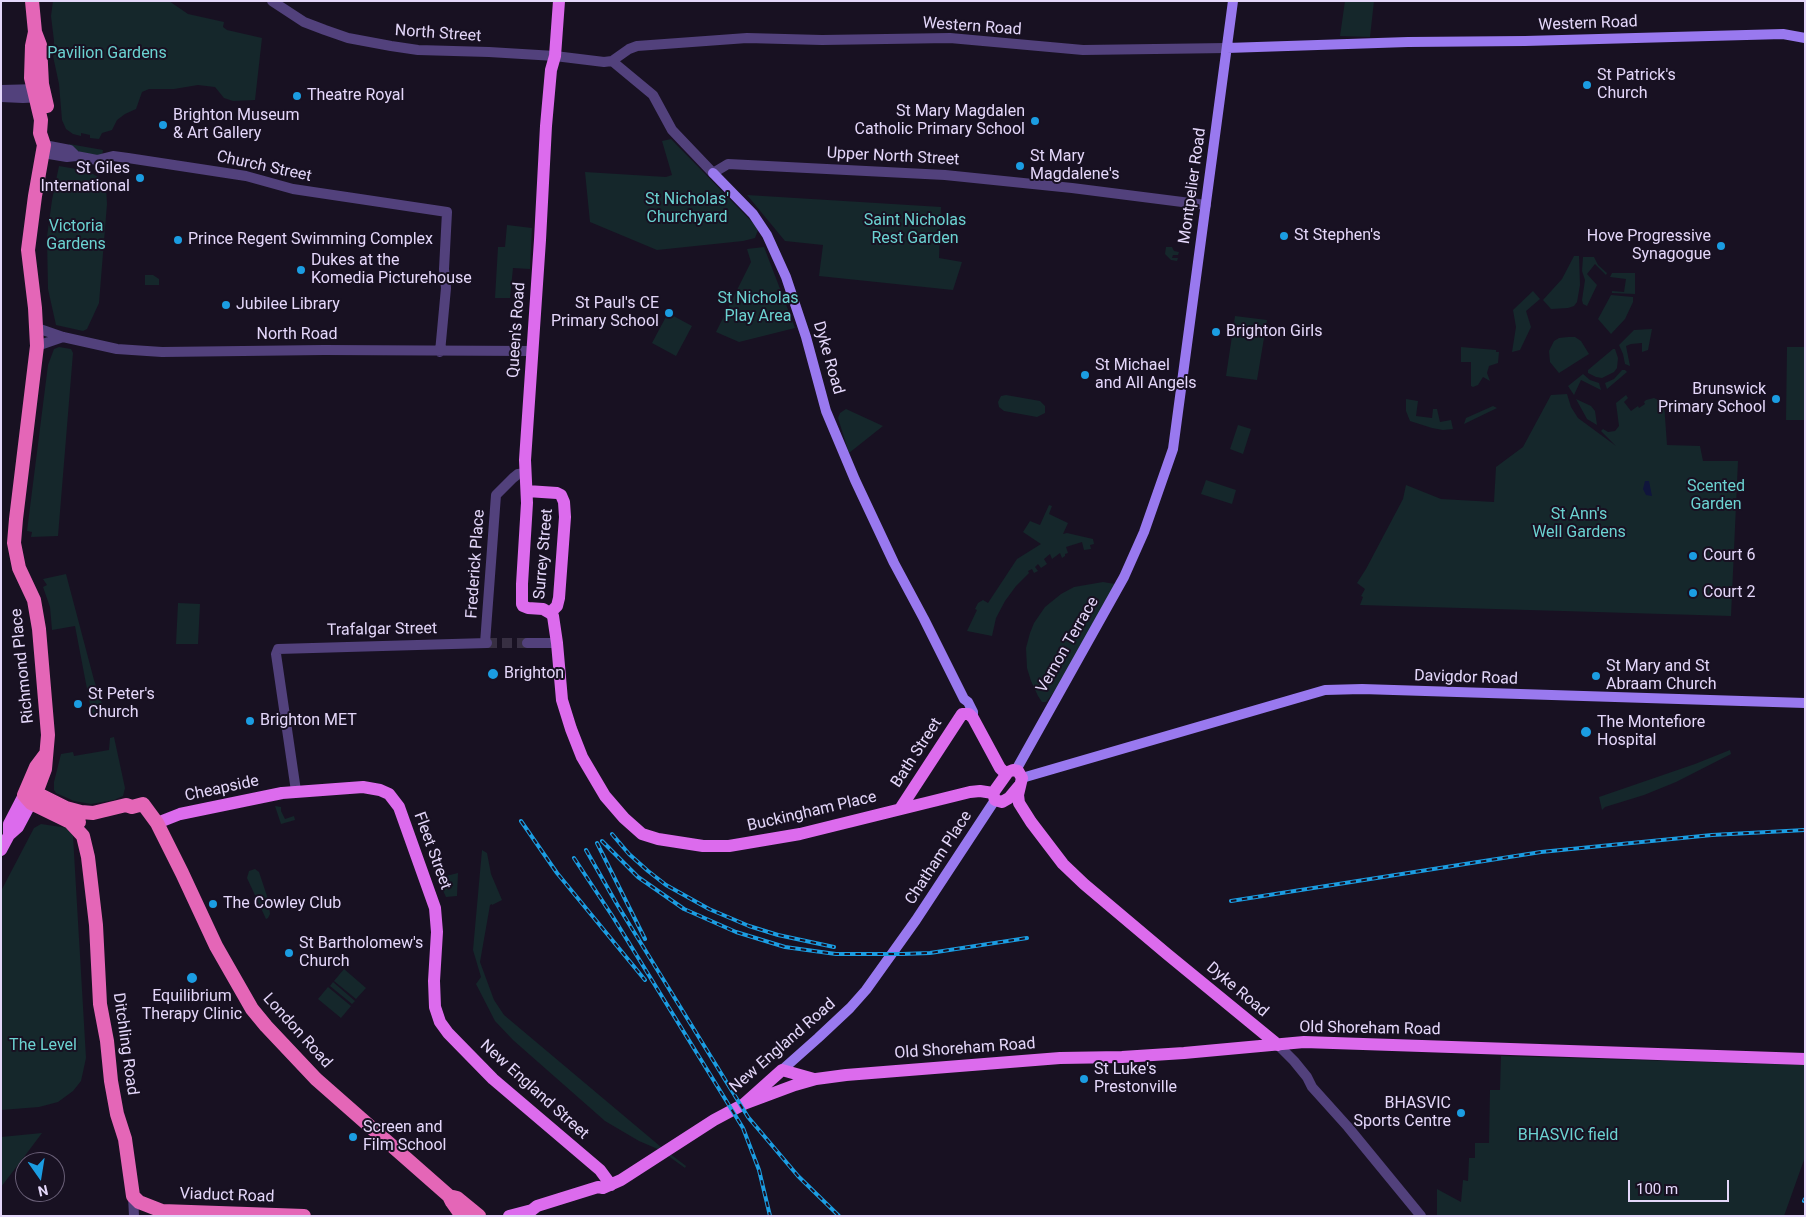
<!DOCTYPE html>
<html>
<head>
<meta charset="utf-8">
<style>
  body { margin:0 }
  #map { position:relative; width:1806px; height:1217px; overflow:hidden; background:#181122; font-family:Roboto,sans-serif }
  canvas { display:block }
  .frame { position:absolute; inset:0; border:2px solid #e4d7fa; pointer-events:none }
  .north { position:absolute; left:15px; top:1152px; width:50px; height:50px; box-sizing:border-box; background:#181122; border:1px solid #6a6078; border-radius:50%; rotate:167deg; font-size:14px; font-weight:700; line-height:20px; text-align:center; color:#e4d7fa }
  .north::after { content:''; display:block; margin:auto; width:18px; height:22px; background:#1b9de2; clip-path:polygon(50% 0,100% 100%,50% 72%,0 100%) }
  .scale { position:absolute; left:1628px; top:1180px; width:101px; height:22px; box-sizing:border-box; border:2px solid #e4d7fa; border-top:0; padding-left:6px; font-size:15px; line-height:18px; white-space:nowrap; color:#e4d7fa; -webkit-text-stroke:4px #181122; paint-order:stroke }
</style>
</head>
<body>
<div id="map">
<canvas width="1806" height="1217"></canvas>
<div class="frame"></div>
<div class="north">N</div>
<div class="scale">100 m</div>
</div>
<script>
const g = document.querySelector('canvas').getContext('2d');
g.lineJoin = 'round';
function fillPath(path, color) { g.fillStyle = color; g.fill(path, 'evenodd'); }
const shape = rows => new Path2D(rows.map(r => 'M' + r).join(''));
function trace(path, color, width, dash) { g.strokeStyle = color; g.lineWidth = width; g.lineCap = dash ? 'butt' : 'round'; g.setLineDash(dash || []); g.stroke(path); }
function drawText(font, color, halo, rows, align = 'center') {
  g.font = font + ' Roboto,sans-serif'; g.lineWidth = 4; g.setLineDash([]); g.textBaseline = 'middle'; g.strokeStyle = halo; g.fillStyle = color; for (const [text, x, y, turn = 0] of rows) {
    g.save(); g.translate(x, y); g.rotate((+turn || 0) * Math.PI / 180); g.textAlign = isNaN(turn) ? turn : align; if (halo) g.strokeText(text, 0, 0); g.fillText(text, 0, 0); g.restore();
  }
}
fillPath(shape([
  [53,1,169,1,188,14,224,22,223,27,227,30,262,38,255,100,233,101,224,98,215,87,198,85,174,89,149,89,142,92,136,109,125,114,117,120,112,130,102,133,99,139,90,138,90,135,81,133,81,136,73,134,66,129,62,120,59,84,53,56,54,41,51,16],
  [1345,1,1374,1,1370,37,1340,36],
  [671,139,756,226,758,230,755,238,743,241,657,250,590,222,585,172,666,177,672,175,662,141],
  [69,144,103,150,102,156,82,153,69,148],
  [59,166,88,171,98,177,106,187,107,204,99,303,87,329,83,331,56,325,48,289,47,237,52,200],
  [747,195,941,207,939,258,962,262,953,290,819,276,823,245,785,241],
  [507,225,532,228,530,269,513,268,510,298,495,298,498,247,505,247],
  [764,247,795,328,739,342,716,332,751,262,747,249],
  [1166,247,1172,247,1174,251,1179,252,1178,255,1173,255,1172,258,1178,258,1177,261,1171,260,1165,254],
  [1574,256,1579,256,1580,285,1577,302,1574,306,1568,308,1551,309,1543,300,1562,279],
  [1583,257,1594,257,1598,265,1607,273,1606,275,1595,264,1587,274,1597,285,1587,306,1583,304,1582,300,1585,280,1582,271],
  [1612,273,1635,273,1635,294,1612,293,1612,291,1624,292,1626,279,1610,277],
  [145,275,153,275,159,279,159,285,145,285],
  [1533,291,1540,299,1526,311,1531,327,1520,350,1512,352,1516,327,1513,310],
  [1611,295,1633,297,1633,302,1625,319,1611,334,1598,319],
  [668,313,692,326,676,356,652,343],
  [1235,316,1267,320,1257,380,1226,376],
  [1652,329,1648,350,1642,352,1642,343,1631,344,1626,346,1630,366,1625,364,1623,354,1619,345,1634,330],
  [1568,337,1575,337,1581,341,1589,354,1559,373,1550,362,1549,351,1554,341,1559,338],
  [59,347,71,349,73,353,58,536,31,537,32,532,27,531,48,365,54,349],
  [1461,347,1496,350,1496,352,1499,352,1498,363,1489,366,1487,373,1490,381,1483,377,1478,385,1473,387,1471,386,1471,362,1461,362],
  [1787,347,1805,347,1805,420,1786,420],
  [1613,349,1615,349,1618,358,1617,368,1614,372,1602,378,1596,377,1588,373,1588,370],
  [1622,370,1625,370,1627,372,1607,389,1605,383,1614,379],
  [1583,374,1590,380,1599,383,1601,390,1581,380,1574,395,1568,386],
  [1567,394,1571,407,1578,418,1616,446,1601,431,1603,429,1608,432,1615,431,1619,426,1616,403,1626,395,1628,398,1624,402,1631,411,1638,406,1639,408,1645,404,1644,402,1646,400,1654,398,1664,403,1667,445,1700,446,1703,461,1738,461,1731,616,1360,605,1363,597,1361,596,1365,589,1357,583,1366,569,1403,499,1406,485,1441,499,1494,502,1496,467,1523,447,1551,395],
  [1006,395,1040,401,1045,406,1045,413,1037,417,1004,411,999,407,998,402,1001,396],
  [1406,399,1418,401,1416,416,1432,418,1433,409,1437,409,1440,422,1451,420,1453,429,1443,430,1432,428,1410,421,1406,411],
  [1576,399,1591,406,1595,411,1597,425,1587,419],
  [1493,406,1497,408,1464,424,1466,418],
  [846,409,883,426,849,453,838,418,840,413],
  [1238,425,1251,429,1243,454,1230,449],
  [1206,480,1236,490,1232,504,1201,494],
  [1049,505,1052,506,1049,514,1068,523,1063,534,1067,533,1093,539,1094,544,1090,545,1091,549,1084,550,1082,542,1066,547,1068,553,1065,554,1065,556,1062,558,1060,553,1052,559,1050,554,1044,559,1047,564,1041,568,1038,564,1035,567,1038,571,1034,573,1032,569,1028,571,1029,573,1016,586,1005,601,996,618,992,636,967,631,977,610,975,609,978,603,983,600,988,603,1017,559,1041,544,1023,532,1030,521,1040,525],
  [66,574,94,680,105,713,92,715,75,626,52,630,50,607,43,587,47,585,43,579],
  [1103,582,1115,584,1057,688,1046,702,1042,702,1038,696,1031,681,1027,668,1026,648,1030,633,1034,623,1045,607,1061,594,1074,587],
  [178,603,200,604,198,644,176,644],
  [114,737,125,788,123,796,114,800,91,804,74,801,56,793,54,790,54,782,61,754,73,752,74,756,109,750,110,738],
  [1730,750,1731,754,1676,782,1644,795,1605,807,1602,810,1599,797,1695,764],
  [275,806,281,807,281,811,285,819,294,816,295,820,281,824],
  [41,824,68,828,73,836,86,1058,81,1081,73,1091,58,1102,39,1107,1,1110,1,891,34,828],
  [482,850,487,853,491,874,502,900,492,905,492,904,490,905,480,962,494,1000,504,1015,661,1147,686,1166,685,1168,660,1150,639,1141,605,1121,513,1040,495,1021,476,984,481,977,473,950],
  [255,869,259,872,268,899,270,914,268,918,266,919,247,878,249,871],
  [458,873,457,896,446,897,440,884,448,883,446,876],
  [344,969,366,988,356,999,334,981],
  [333,982,355,1001,352,1004,330,986],
  [328,987,351,1006,341,1018,318,999],
  [1501,1056,1805,1065,1805,1157,1784,1216,1437,1216,1437,1189,1461,1202,1463,1180,1468,1181,1469,1158,1475,1158,1475,1143,1489,1143,1490,1090,1500,1090],
  [42,1133,24,1157,1,1187,1,1137]
]), '#15272b');
fillPath(shape([
  [1645,481,1649,481,1652,496,1646,495,1643,489]
]), '#10153c');
trace(shape([
  [487,643,527,643]
]), '#372f42', 10, [10, 5]);
trace(shape([
  [272,1,304,22,325,30,348,38,391,46,418,50,489,52,555,56,604,62,612,61],
  [612,61,653,95,672,130,713,173,728,164,945,175,1072,188,1206,205],
  [612,61,629,49,637,46,747,38,822,40,950,38,1083,50,1227,48],
  [1,90,39,89],
  [1,97,23,98,41,97],
  [44,145,70,150,76,156],
  [43,153,67,157,76,156,97,160,113,156,128,158,246,176,293,189,447,212,444,269,446,288,440,352],
  [37,328,63,337,117,349,162,352,324,350,532,351],
  [37,346,63,337],
  [485,643,496,495,513,478,518,474,525,473],
  [527,643,557,643],
  [296,791,276,654,278,649,487,643],
  [1278,1045,1294,1061,1307,1077,1312,1087,1348,1127,1421,1216],
  [133,1196,134,1216]
]), '#52417c', 10);
trace(shape([
  [1227,48,1408,42,1525,41,1783,34,1805,38],
  [713,173,753,214,767,235,786,277,806,337,826,411,855,480,894,563,924,619,964,699,968,702,973,712,973,718],
  [1016,770,1124,577,1144,532,1173,449,1233,1],
  [1022,778,1325,690,1362,689,1805,703],
  [782,1070,818,1038,850,1008,866,990,916,920,995,800]
]), '#9979ef', 10);
trace(shape([
  [527,491,557,493,561,495,564,502,565,517,559,598,557,606,550,613],
  [550,613,543,609,528,608,523,606,522,604,522,584,527,503,525,460,540,240,546,126,551,70,555,56,559,1],
  [550,613,553,616,557,643,562,700,571,729,582,757,605,796,624,818,642,834,658,839,703,846,729,846,800,834,970,792,980,791,993,793],
  [993,793,1008,772,1013,770,1018,771,1022,778,1018,795,1019,803,1031,822,1063,864,1084,884,1167,954,1278,1045],
  [993,793,995,800,1002,802,1009,798,1019,786],
  [900,809,962,714,969,714,973,718,1000,768,1006,774],
  [157,823,180,814,282,793,363,787,380,790,389,794,399,807,435,908,437,932,434,981,435,1007,440,1022,448,1033,493,1079,600,1170,611,1185],
  [9,835,9,824,24,795],
  [1,850,9,835,18,827,35,795],
  [744,1104,795,1085,816,1079,846,1075,1060,1058,1122,1057,1184,1053,1304,1042,1805,1059],
  [509,1216,532,1210,537,1206,598,1187,603,1188,621,1180,714,1120,744,1104,782,1070,814,1079]
]), '#dc6bed', 12);
trace(shape([
  [32,1,35,32,40,45,42,84,47,106],
  [35,32,32,46,31,78,41,120,40,133,44,145,35,196,28,250,35,308,37,346,16,519,14,543,19,568,34,600,39,629,48,735,45,769,36,793,66,808,81,812,93,813,126,805,132,807,143,804,157,823,182,873,216,946,252,1009,266,1026,316,1079,449,1196,452,1202,462,1216],
  [45,755,36,767,24,795,31,803,70,822,79,822],
  [70,822,83,836,88,857,96,925,100,1004,107,1041,111,1081,117,1114,125,1139,133,1196,139,1202,162,1211,304,1216],
  [453,1197,457,1198,479,1216]
]), '#e466b7', 14);
const rail = shape([
  [521,821,557,873,645,980],
  [612,834,629,854,648,871,666,885,709,909,749,926,778,935,834,947],
  [602,841,638,877,684,909,736,932,785,947,836,954,902,954,930,953,1027,938],
  [597,843,645,939],
  [586,850,618,906,748,1117,798,1176,839,1216],
  [574,858,613,917,743,1128,759,1170,770,1216],
  [1231,901,1541,852,1712,835,1805,830],
  [1804,1201,1805,1199]
]);
trace(rail, '#1b9de2', 4);
trace(rail, '#181122', 2, [5.5]);
for (const [x, y, r, color] of [
  [1587,85,5,"#1b9de2"],
  [297,96,5,"#1b9de2"],
  [1035,121,5,"#1b9de2"],
  [163,125,5,"#1b9de2"],
  [1020,166,5,"#1b9de2"],
  [140,178,5,"#1b9de2"],
  [1284,236,5,"#1b9de2"],
  [178,240,5,"#1b9de2"],
  [1721,246,5,"#1b9de2"],
  [301,270,5,"#1b9de2"],
  [226,305,5,"#1b9de2"],
  [669,313,5,"#1b9de2"],
  [1216,332,5,"#1b9de2"],
  [1085,375,5,"#1b9de2"],
  [1776,399,5,"#1b9de2"],
  [1693,556,5,"#1b9de2"],
  [1693,593,5,"#1b9de2"],
  [493,674,6,"#1b9de2"],
  [1596,676,5,"#1b9de2"],
  [78,704,5,"#1b9de2"],
  [250,721,5,"#1b9de2"],
  [1586,732,6,"#1b9de2"],
  [213,904,5,"#1b9de2"],
  [289,953,5,"#1b9de2"],
  [192,978,6,"#1b9de2"],
  [1084,1079,5,"#1b9de2"],
  [1461,1113,5,"#1b9de2"],
  [353,1137,5,"#1b9de2"]
]) { const dot = new Path2D(); dot.arc(x, y, r, 0, 2 * Math.PI); g.fillStyle = color; g.fill(dot); trace(dot, '#181122', 2); }
drawText('16px', '#e4d7fa', '#181122', [
  ["Western Road",1588,24,-2],
  ["Western Road",972,27,4],
  ["North Street",438,34,4],
  ["Upper North Street",893,157,3],
  ["Church Street",264,167,12],
  ["Montpelier Road",1193,186,-82],
  ["Queen's Road",517,330,-86],
  ["North Road",297,335],
  ["Dyke Road",828,358,74],
  ["Surrey Street",544,554,-85],
  ["Frederick Place",476,564,-86],
  ["Trafalgar Street",382,630,-1],
  ["Vernon Terrace",1068,645,-60],
  ["Richmond Place",23,666,-96],
  ["Davigdor Road",1466,678,2],
  ["Bath Street",917,753,-57],
  ["Cheapside",222,789,-12],
  ["Buckingham Place",812,812,-13],
  ["Fleet Street",432,851,70],
  ["Chatham Place",939,858,-57],
  ["Dyke Road",1237,990,40],
  ["Old Shoreham Road",1370,1029,1],
  ["London Road",297,1031,48],
  ["Ditchling Road",125,1044,82],
  ["New England Road",783,1046,-41],
  ["Old Shoreham Road",965,1049,-4],
  ["New England Street",534,1090,42],
  ["Viaduct Road",227,1196,2]
]);
drawText('16px', '#6bd2d1', '#181122', [
  ["Pavilion Gardens",107,54],
  ["St Nicholas'",687,200],
  ["Churchyard",687,218],
  ["Saint Nicholas",915,221],
  ["Rest Garden",915,239],
  ["Victoria",76,227],
  ["Gardens",76,245],
  ["St Nicholas",758,299],
  ["Play Area",758,317],
  ["Scented",1716,487],
  ["Garden",1716,505],
  ["St Ann's",1579,515],
  ["Well Gardens",1579,533],
  ["The Level",43,1046],
  ["BHASVIC field",1568,1136]
]);
drawText('16px', '#e4d7fa', '#181122', [
  ["St Patrick's",1597,76],
  ["Church",1597,94],
  ["Theatre Royal",307,96],
  ["St Mary Magdalen",1025,112,"right"],
  ["Catholic Primary School",1025,130,"right"],
  ["Brighton Museum",173,116],
  ["& Art Gallery",173,134],
  ["St Mary",1030,157],
  ["Magdalene's",1030,175],
  ["St Giles",130,169,"right"],
  ["International",130,187,"right"],
  ["St Stephen's",1294,236],
  ["Hove Progressive",1711,237,"right"],
  ["Synagogue",1711,255,"right"],
  ["Prince Regent Swimming Complex",188,240],
  ["Dukes at the",311,261],
  ["Komedia Picturehouse",311,279],
  ["St Paul's CE",659,304,"right"],
  ["Primary School",659,322,"right"],
  ["Jubilee Library",236,305],
  ["Brighton Girls",1226,332],
  ["St Michael",1095,366],
  ["and All Angels",1095,384],
  ["Brunswick",1766,390,"right"],
  ["Primary School",1766,408,"right"],
  ["Court 6",1703,556],
  ["Court 2",1703,593],
  ["St Mary and St",1606,667],
  ["Abraam Church",1606,685],
  ["Brighton",504,674],
  ["St Peter's",88,695],
  ["Church",88,713],
  ["Brighton MET",260,721],
  ["The Montefiore",1597,723],
  ["Hospital",1597,741],
  ["The Cowley Club",223,904],
  ["St Bartholomew's",299,944],
  ["Church",299,962],
  ["Equilibrium",192,997,"center"],
  ["Therapy Clinic",192,1015,"center"],
  ["St Luke's",1094,1070],
  ["Prestonville",1094,1088],
  ["BHASVIC",1451,1104,"right"],
  ["Sports Centre",1451,1122,"right"],
  ["Screen and",363,1128],
  ["Film School",363,1146]
], 'left');
</script>
</body>
</html>
